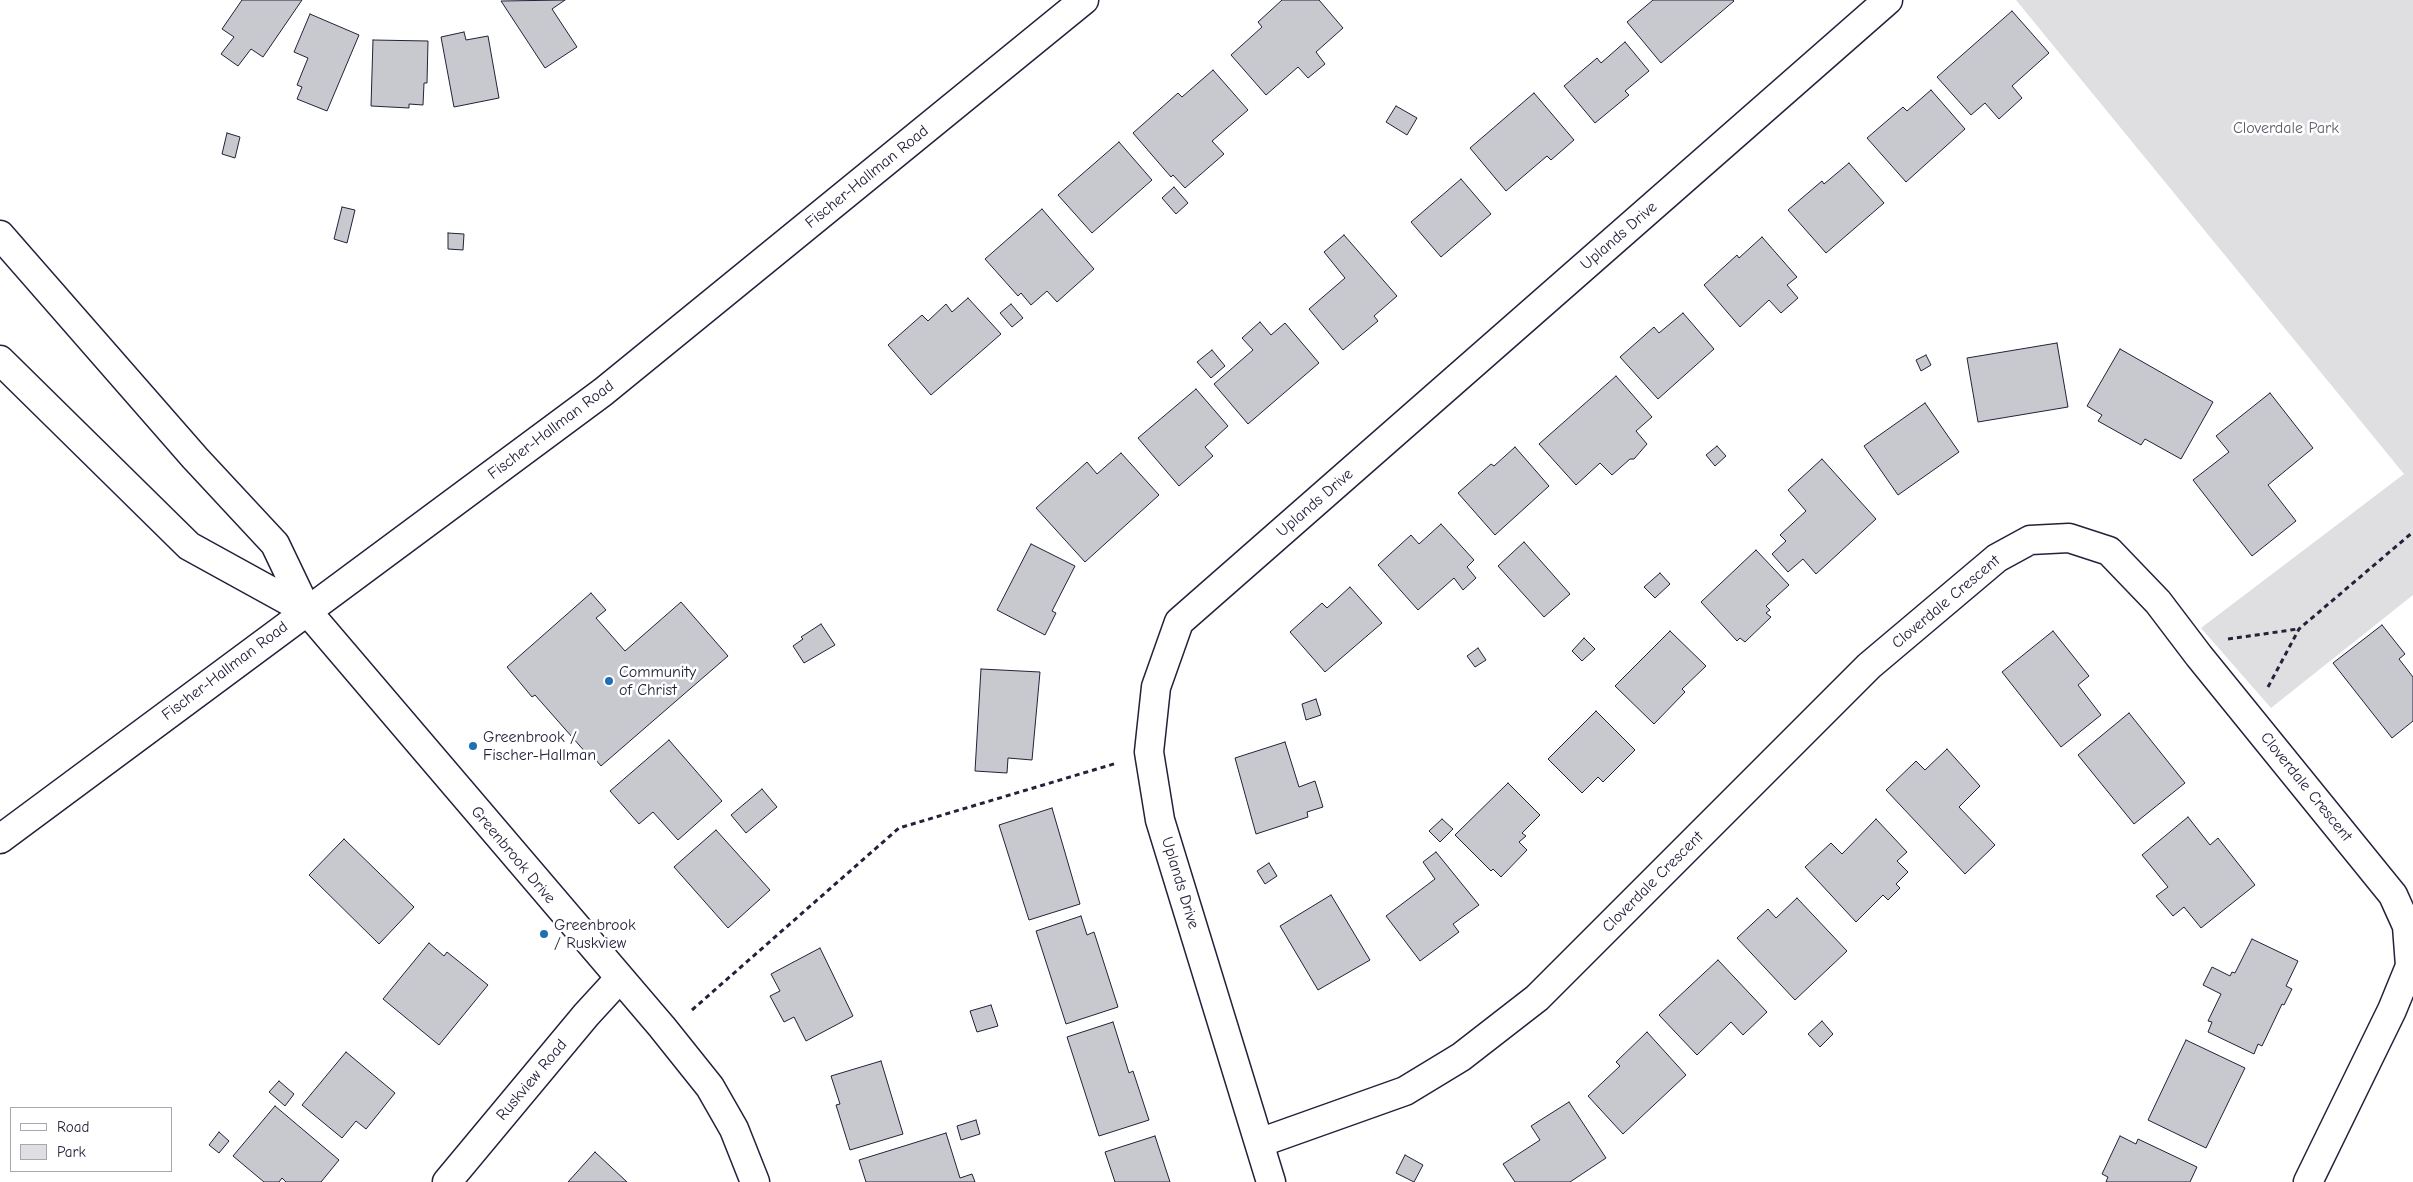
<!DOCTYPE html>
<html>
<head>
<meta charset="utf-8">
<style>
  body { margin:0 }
  #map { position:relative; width:2413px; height:1182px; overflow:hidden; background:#fff; font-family:"Comic Neue",sans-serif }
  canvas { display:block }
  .legend { position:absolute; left:10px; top:1107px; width:162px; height:65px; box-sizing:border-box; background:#fff; border:1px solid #a7a7b1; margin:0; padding:6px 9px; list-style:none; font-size:15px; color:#22223b }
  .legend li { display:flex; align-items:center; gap:10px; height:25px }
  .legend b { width:25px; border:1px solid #a7a7b1 }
</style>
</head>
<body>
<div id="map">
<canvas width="2413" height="1182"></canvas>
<ul class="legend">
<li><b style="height:6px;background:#fff"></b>Road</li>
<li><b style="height:14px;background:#dfdfe2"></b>Park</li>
</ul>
</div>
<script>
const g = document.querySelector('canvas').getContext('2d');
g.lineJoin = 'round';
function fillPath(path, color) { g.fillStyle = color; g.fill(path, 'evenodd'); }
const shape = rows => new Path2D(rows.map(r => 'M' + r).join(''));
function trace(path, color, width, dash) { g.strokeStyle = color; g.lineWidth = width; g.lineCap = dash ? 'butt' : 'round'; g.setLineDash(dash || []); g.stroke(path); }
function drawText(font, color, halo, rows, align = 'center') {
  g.font = font + ' "Comic Neue",sans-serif'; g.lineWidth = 5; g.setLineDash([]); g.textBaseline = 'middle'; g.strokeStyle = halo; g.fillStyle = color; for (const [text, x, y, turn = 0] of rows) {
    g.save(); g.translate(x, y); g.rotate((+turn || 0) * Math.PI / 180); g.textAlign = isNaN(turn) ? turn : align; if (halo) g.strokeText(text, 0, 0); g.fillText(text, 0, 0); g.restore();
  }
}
fillPath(shape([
  [2016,0,2413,0,2413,595,2271,708,2201,628,2404,474]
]), '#dfdfe2');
const building = shape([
  [242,0,302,0,263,57,251,49,238,66,221,54,234,37,222,29,242,0],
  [565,0,552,9,577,47,545,68,501,1,565,0],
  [1282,0,1319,0,1343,28,1316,52,1325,64,1308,78,1298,67,1266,95,1231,55,1262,27,1258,22,1282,0],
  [1653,0,1733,0,1734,1,1661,63,1627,22,1653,0],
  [2012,11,2049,53,2012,86,2022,98,1999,119,1985,103,1971,115,1937,77,2012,11],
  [310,14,359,35,327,111,297,99,302,87,297,85,308,58,294,52,310,14],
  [464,32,466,40,488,36,499,98,454,107,441,37,464,32],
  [373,40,428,41,427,83,424,83,423,105,409,104,409,108,371,106,373,40],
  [1625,42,1649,71,1625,91,1629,95,1595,123,1564,86,1597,58,1601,63,1625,42],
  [1213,70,1248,110,1212,141,1224,154,1185,188,1173,175,1171,177,1133,133,1178,93,1182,97,1213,70],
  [1931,90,1965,129,1906,182,1867,138,1903,107,1907,111,1931,90],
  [1534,93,1574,140,1551,160,1547,156,1506,191,1470,148,1534,93],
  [1396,106,1417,118,1407,135,1386,122,1396,106],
  [227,133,240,137,235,158,222,154,227,133],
  [1119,142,1152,180,1092,233,1058,195,1119,142],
  [1849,163,1884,203,1826,253,1788,210,1822,181,1824,184,1849,163],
  [1461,179,1491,214,1441,257,1411,222,1461,179],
  [1174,187,1188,203,1176,214,1162,198,1174,187],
  [342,207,355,210,347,243,334,239,342,207],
  [1042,209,1094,269,1057,302,1047,291,1031,305,1021,293,1018,296,985,259,1042,209],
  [448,233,464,234,463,250,448,249,448,233],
  [1344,235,1397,296,1374,316,1378,321,1343,350,1309,309,1345,278,1324,252,1344,235],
  [1762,237,1797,277,1787,285,1798,298,1781,313,1769,300,1740,327,1704,285,1737,255,1739,258,1762,237],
  [968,298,1001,334,931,395,888,345,922,315,928,321,946,304,952,312,968,298],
  [1011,304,1023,318,1012,327,1000,313,1011,304],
  [1683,313,1714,349,1658,399,1620,357,1654,327,1659,333,1683,313],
  [1260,322,1271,335,1285,323,1319,363,1248,424,1214,384,1253,350,1242,338,1260,322],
  [2057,343,2068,407,1978,422,1967,358,2057,343],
  [2120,349,2213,402,2181,459,2145,439,2141,445,2098,421,2102,415,2087,406,2120,349],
  [1212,350,1225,366,1211,378,1197,362,1212,350],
  [1926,355,1931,365,1921,371,1916,360,1926,355],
  [1616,376,1652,417,1636,431,1647,444,1634,459,1630,459,1612,475,1600,463,1576,485,1539,444,1616,376],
  [1196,389,1228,426,1205,447,1213,456,1179,486,1138,438,1196,389],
  [2270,393,2313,448,2268,485,2296,521,2252,556,2193,480,2229,452,2216,436,2270,393],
  [1925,403,1959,452,1898,495,1864,446,1925,403],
  [1717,446,1726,456,1715,466,1706,455,1717,446],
  [1515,447,1549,486,1495,535,1458,493,1491,464,1494,466,1515,447],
  [1121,453,1159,495,1085,562,1036,508,1087,462,1097,474,1121,453],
  [1822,459,1876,519,1816,574,1803,559,1788,572,1772,554,1786,541,1780,535,1806,511,1788,490,1822,459],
  [1441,524,1474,560,1467,567,1476,578,1463,590,1454,578,1418,610,1378,565,1411,535,1419,544,1441,524],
  [1524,542,1570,594,1544,617,1498,566,1524,542],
  [1031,544,1075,566,1052,611,1056,613,1045,635,997,610,1031,544],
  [1756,550,1789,585,1766,606,1770,610,1766,613,1771,617,1745,642,1740,638,1737,641,1701,602,1756,550],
  [1660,573,1670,584,1655,598,1644,587,1660,573],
  [1350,587,1382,623,1325,672,1290,632,1322,603,1327,608,1350,587],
  [591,593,606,610,596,618,625,651,681,602,728,656,601,766,589,752,587,754,535,695,532,697,507,667,591,593],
  [821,624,835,645,804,663,793,646,803,639,801,637,821,624],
  [2382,625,2405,654,2399,659,2413,677,2413,721,2392,738,2333,663,2382,625],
  [1670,631,1706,666,1682,689,1685,692,1654,724,1615,686,1670,631],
  [2053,631,2089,676,2078,685,2101,715,2061,747,2002,672,2053,631],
  [1584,638,1595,649,1582,661,1572,651,1584,638],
  [1478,648,1486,660,1475,667,1467,656,1478,648],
  [981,669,1040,672,1032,760,1008,758,1007,773,975,771,981,669],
  [1316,699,1321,715,1306,720,1302,704,1316,699],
  [1596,711,1635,750,1603,782,1598,777,1582,793,1548,759,1596,711],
  [2129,713,2185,783,2134,824,2078,755,2129,713],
  [669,740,722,801,678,840,653,812,639,824,610,791,669,740],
  [1285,742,1299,787,1315,781,1323,807,1307,812,1308,817,1256,834,1235,758,1285,742],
  [1947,749,1980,786,1959,807,1995,845,1965,874,1886,790,1916,761,1925,770,1947,749],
  [1508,783,1540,815,1522,833,1526,836,1519,842,1527,850,1501,877,1493,869,1491,871,1455,835,1508,783],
  [762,789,777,807,746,833,731,815,762,789],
  [1052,808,1080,904,1029,920,999,825,1052,808],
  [2188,817,2210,845,2218,838,2255,885,2201,928,2184,907,2173,916,2156,896,2168,887,2142,855,2188,817],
  [1442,819,1453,829,1440,842,1429,831,1442,819],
  [1876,819,1907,852,1897,861,1908,872,1896,884,1900,888,1888,900,1883,895,1856,922,1805,867,1831,843,1842,854,1876,819],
  [716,830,770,890,728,928,674,867,716,830],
  [344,839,414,907,379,944,309,875,344,839],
  [1436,852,1479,905,1453,924,1459,932,1420,961,1386,916,1435,879,1423,862,1436,852],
  [1269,863,1277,876,1265,884,1257,871,1269,863],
  [1331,895,1370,960,1318,990,1280,926,1331,895],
  [1797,898,1847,951,1795,1000,1737,938,1768,909,1776,918,1797,898],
  [1081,916,1087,935,1094,932,1118,1007,1066,1024,1036,931,1081,916],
  [2252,939,2298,961,2286,986,2292,989,2284,1005,2282,1004,2262,1046,2258,1044,2254,1054,2208,1032,2212,1022,2208,1021,2221,994,2203,985,2212,967,2230,976,2232,972,2235,973,2252,939],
  [429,943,444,956,447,952,488,985,439,1045,383,999,429,943],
  [820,948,853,1016,806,1041,794,1017,784,1022,770,996,780,991,771,974,820,948],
  [1718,960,1767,1012,1743,1035,1731,1022,1697,1055,1659,1015,1718,960],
  [991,1005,998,1026,977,1032,970,1011,991,1005],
  [1822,1021,1833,1034,1820,1047,1808,1034,1822,1021],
  [1113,1022,1129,1073,1133,1071,1149,1120,1099,1136,1067,1037,1113,1022],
  [1647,1032,1686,1075,1623,1134,1588,1096,1620,1066,1616,1062,1647,1032],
  [2186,1040,2245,1068,2206,1148,2148,1120,2186,1040],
  [346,1052,395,1093,366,1129,356,1121,342,1138,302,1105,346,1052],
  [881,1061,903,1134,850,1150,836,1105,840,1104,831,1076,881,1061],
  [279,1081,294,1094,285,1106,269,1092,279,1081],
  [1569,1102,1606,1158,1570,1182,1515,1182,1503,1164,1540,1140,1531,1126,1569,1102],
  [275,1106,339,1160,321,1182,286,1182,282,1178,279,1182,264,1182,233,1156,275,1106],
  [976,1120,980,1134,961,1140,957,1126,976,1120],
  [219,1132,229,1141,219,1153,209,1145,219,1132],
  [946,1133,960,1178,972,1174,975,1182,866,1182,859,1160,946,1133],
  [1155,1136,1170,1182,1115,1182,1105,1152,1155,1136],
  [2120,1136,2136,1144,2138,1139,2197,1167,2190,1182,2106,1182,2108,1177,2102,1174,2120,1136],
  [595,1152,627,1182,568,1182,595,1152],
  [1405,1155,1423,1165,1414,1182,1396,1173,1405,1155]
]);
fillPath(building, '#c8c8cf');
trace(building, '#22223b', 1);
const minor = shape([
  [1259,1143,1405,1091,1461,1057,1537,998,1869,666,1997,558,2030,540,2069,538,2109,551,2158,602,2199,656,2393,895,2407,926,2410,966,2392,1010,2308,1182],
  [447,1182,586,1015,619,979],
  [1271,1182,1160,820,1149,752,1156,687,1179,622,1888,0]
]);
const tertiary = shape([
  [307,611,662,1027,710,1087,734,1129,755,1182]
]);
const secondary = shape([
  [0,839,603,392,1084,0]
]);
const motorway = shape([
  [0,235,195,458,275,544,307,611],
  [0,360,189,546,307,611]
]);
trace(minor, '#22223b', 31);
trace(tertiary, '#22223b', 31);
trace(secondary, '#22223b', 31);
trace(motorway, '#22223b', 31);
trace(shape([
  [2228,639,2298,629],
  [2268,687,2299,629,2413,532],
  [692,1010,899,828,1117,763]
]), '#22223b', 3, [5, 4]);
trace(minor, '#fff', 28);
trace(tertiary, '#fff', 28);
trace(secondary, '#fff', 28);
trace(motorway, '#fff', 28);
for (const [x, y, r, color] of [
  [609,681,5,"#1f6fb2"],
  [473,746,5,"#1f6fb2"],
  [544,934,5,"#1f6fb2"]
]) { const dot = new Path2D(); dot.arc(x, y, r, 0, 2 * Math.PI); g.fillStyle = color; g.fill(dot); trace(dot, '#fff', 2); }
drawText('16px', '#5b5b6d', '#fff', [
  ["Cloverdale Park",2286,128]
]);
drawText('16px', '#22223b', '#fff', [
  ["Fischer-Hallman Road",867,177,-39],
  ["Uplands Drive",1619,236,-41],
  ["Fischer-Hallman Road",551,430,-37],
  ["Uplands Drive",1315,503,-41],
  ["Cloverdale Crescent",1946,602,-40],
  ["Fischer-Hallman Road",225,671,-37],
  ["Cloverdale Crescent",2306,787,51],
  ["Greenbrook Drive",513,855,50],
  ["Cloverdale Crescent",1653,882,-45],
  ["Uplands Drive",1180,883,73],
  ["Ruskview Road",532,1080,-50]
]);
drawText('16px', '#22223b', '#fff', [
  ["Community",619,672],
  ["of Christ",619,690],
  ["Greenbrook /",483,737],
  ["Fischer-Hallman",483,755],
  ["Greenbrook",554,925],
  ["/ Ruskview",554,943]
], 'left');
</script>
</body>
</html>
